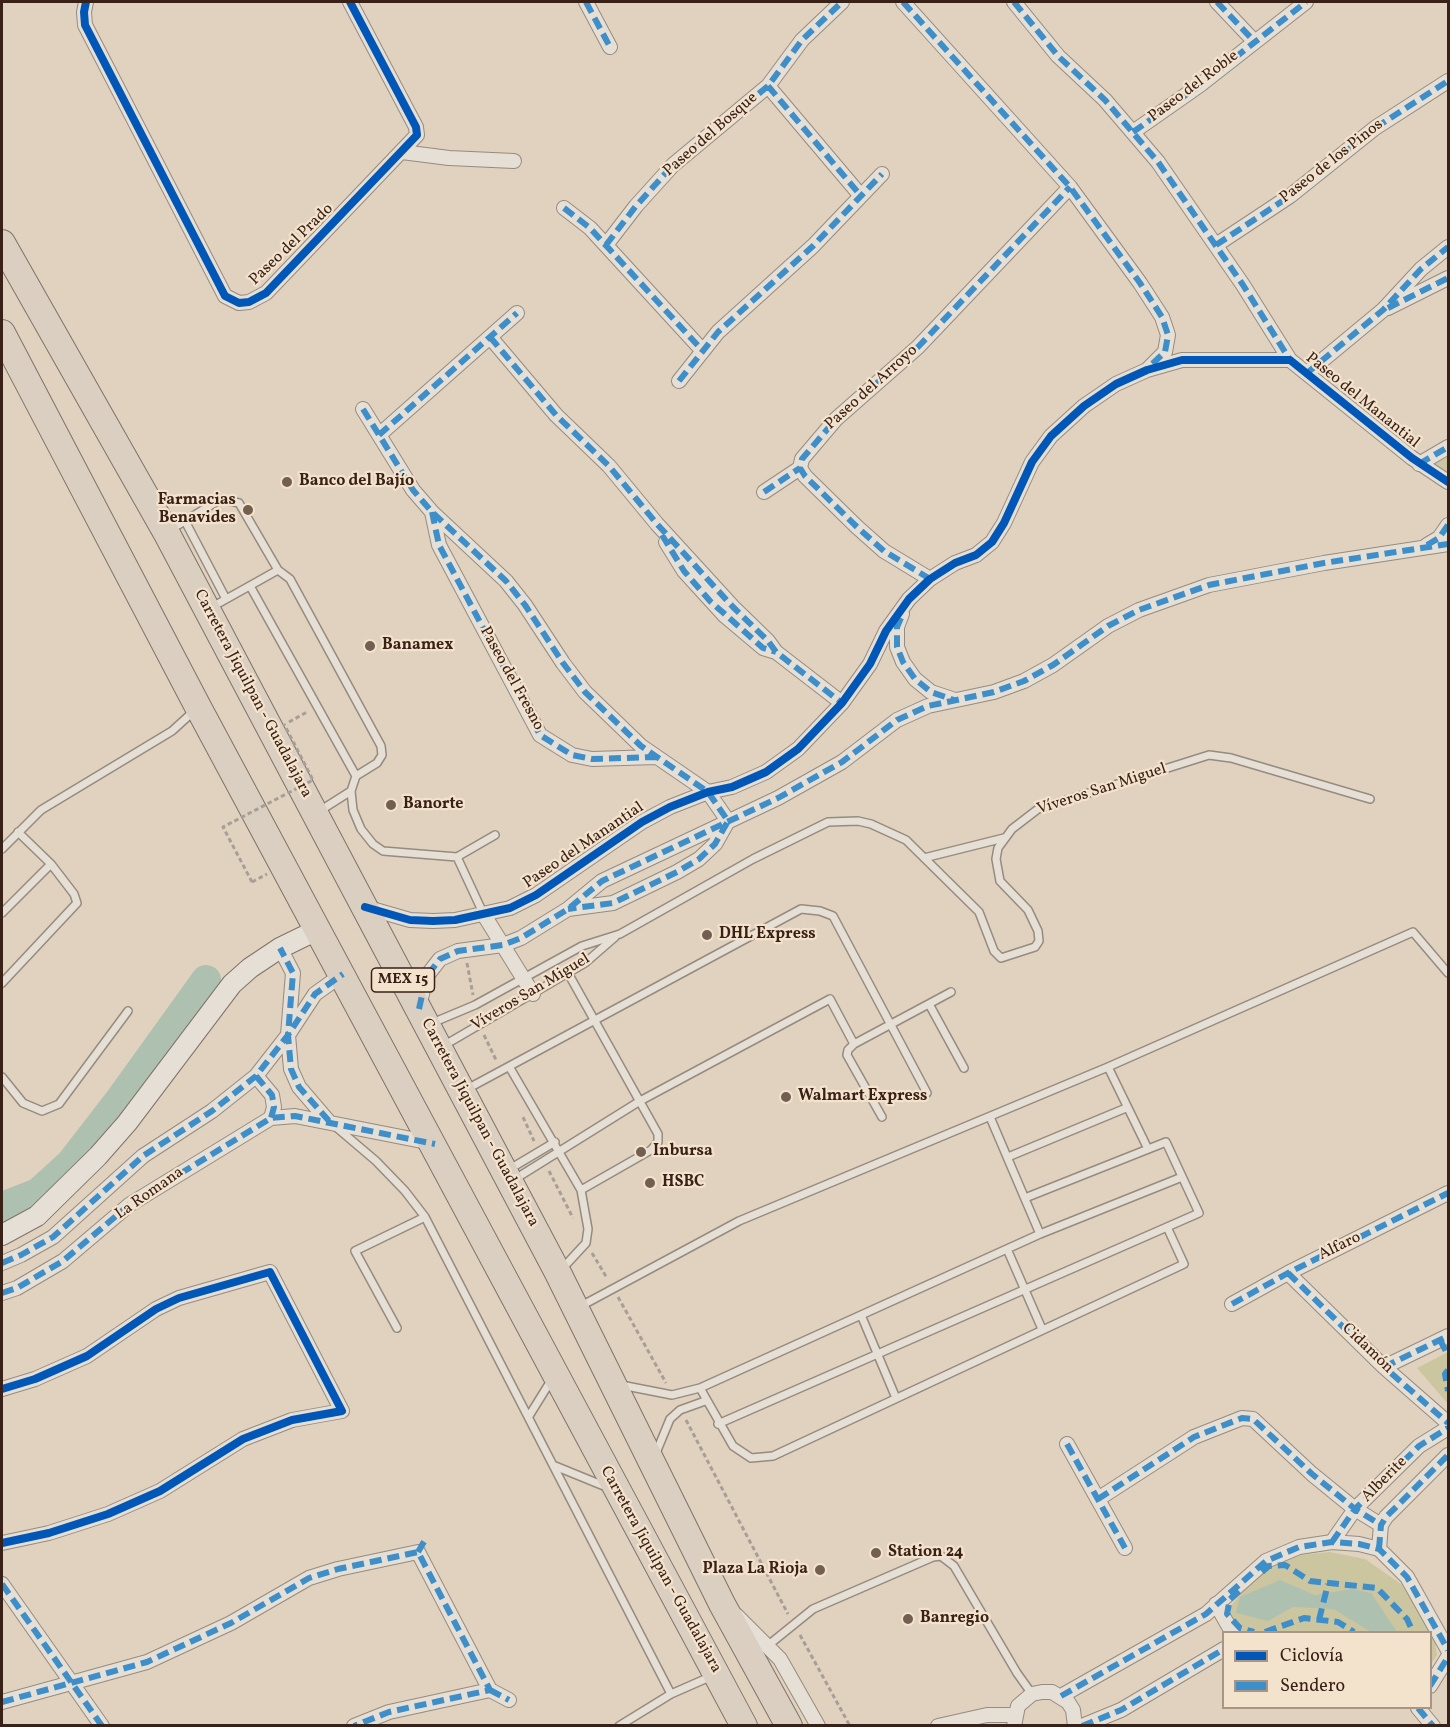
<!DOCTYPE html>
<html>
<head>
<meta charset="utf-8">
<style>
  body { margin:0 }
  #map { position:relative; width:1450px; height:1727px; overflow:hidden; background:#e0d2be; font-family:Vollkorn,serif }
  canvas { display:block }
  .frame { position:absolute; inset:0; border:3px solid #392118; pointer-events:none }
  .legend { position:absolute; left:1222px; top:1631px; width:210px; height:78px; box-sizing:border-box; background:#f4e3cc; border:2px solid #a99584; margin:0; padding:8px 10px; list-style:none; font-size:18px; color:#392118 }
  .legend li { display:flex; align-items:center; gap:12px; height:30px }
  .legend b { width:30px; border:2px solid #a99584 }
</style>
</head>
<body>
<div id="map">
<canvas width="1450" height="1727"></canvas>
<div class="frame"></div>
<ul class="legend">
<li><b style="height:8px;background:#0057b8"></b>Ciclovía</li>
<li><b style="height:8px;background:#3e8ec9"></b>Sendero</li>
</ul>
</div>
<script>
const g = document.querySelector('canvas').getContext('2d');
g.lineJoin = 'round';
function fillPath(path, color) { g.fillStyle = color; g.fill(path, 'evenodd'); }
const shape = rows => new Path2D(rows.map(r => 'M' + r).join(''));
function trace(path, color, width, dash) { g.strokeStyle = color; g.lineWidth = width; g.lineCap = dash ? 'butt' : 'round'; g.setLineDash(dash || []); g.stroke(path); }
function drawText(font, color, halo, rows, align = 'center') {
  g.font = font + ' Vollkorn,serif'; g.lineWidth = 4.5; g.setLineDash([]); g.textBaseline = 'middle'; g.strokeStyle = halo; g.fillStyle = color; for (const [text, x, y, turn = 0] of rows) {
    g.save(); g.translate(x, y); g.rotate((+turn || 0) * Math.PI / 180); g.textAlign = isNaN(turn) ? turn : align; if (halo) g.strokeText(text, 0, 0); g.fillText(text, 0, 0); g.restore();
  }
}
fillPath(shape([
  [1448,451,1448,474,1441,473,1430,462],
  [1448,1352,1448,1404,1417,1368],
  [1330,1552,1365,1559,1401,1584,1434,1634,1437,1655,1431,1664,1430,1632,1242,1632,1232,1621,1230,1607,1262,1567,1281,1557]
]), '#ccc6a0');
fillPath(shape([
  [1280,1580,1315,1595,1352,1589,1371,1593,1397,1632,1371,1632,1334,1609,1293,1607,1268,1621,1236,1613,1240,1597]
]), '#aec0af');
trace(shape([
  [2,1207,38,1193,71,1163,119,1101,206,980]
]), '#aec0af', 30);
const lane = shape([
  [185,521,226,599],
  [170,530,221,499,239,503,278,570,290,579,381,746,382,755,377,763,356,776,351,791,353,810,361,829,373,844,383,851,457,857,484,915],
  [250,586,356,776],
  [212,607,278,570],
  [318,812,351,791],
  [2,849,41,810,172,731,194,711],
  [457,857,495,835],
  [924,858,1004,838],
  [2,913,51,864],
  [568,973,658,1134,658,1142,651,1150,581,1190],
  [2,983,77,903,74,894,51,864,18,832],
  [929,1004,964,1068],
  [432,1023,475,1005,582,946,620,934,753,859,828,822,858,821,871,824,906,840,979,912,994,951,1001,958,1035,947,1039,941,1038,931,1028,910,1000,881,996,859,998,848,1012,829,1038,809,1209,755,1231,758,1370,799],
  [854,1044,848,1050,847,1055,882,1117],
  [443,1046,585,963,615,937],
  [1108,1067,1148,1149],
  [510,1068,581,1190,588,1229,586,1243,561,1270],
  [2,1077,23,1103,42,1111,59,1104,128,1011],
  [467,1089,801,909,820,911,833,916,927,1093],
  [990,1117,1040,1234],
  [336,1127,376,1161,405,1191,425,1217,671,1694,712,1676],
  [1008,1157,1126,1108],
  [508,1170,555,1142],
  [515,1179,640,1101,830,999,854,1044,951,992],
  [1007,1249,1042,1329],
  [581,1306,739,1221,1108,1067,1413,932,1448,973],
  [861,1315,896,1398],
  [397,1328,355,1251,425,1217],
  [621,1385,672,1395,700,1388,1040,1234,1182,1177],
  [700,1388,733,1446,751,1458,773,1456,1184,1264,1167,1227],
  [529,1416,552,1379],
  [718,1424,1199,1213,1166,1142,1025,1198],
  [656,1453,670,1419,680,1410,705,1401],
  [555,1466,609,1488],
  [766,1647,813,1609,933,1557,941,1556,954,1566,1017,1673,1032,1694],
  [619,1726,671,1694]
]);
const street = shape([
  [86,2,84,12,85,25,225,296,239,303,249,302,266,293,417,135,416,127,350,2],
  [586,2,610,47],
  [903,2,1070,187,1140,283,1162,317,1168,335,1165,352,1148,369],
  [1014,2,1058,56,1105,100,1158,162,1243,285,1290,360],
  [1217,2,1254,41],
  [768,86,861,196],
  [1133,132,1200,85,1306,2],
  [402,152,449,158,514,161],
  [564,208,590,228,702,350],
  [606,245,636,206,673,165,768,86,802,40,842,2],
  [1216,245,1290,196,1375,128,1448,81],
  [1388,308,1448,278],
  [490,337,556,415,609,466,657,524,733,607,768,641,776,652,842,703],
  [1307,373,1383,310,1421,269,1448,247],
  [679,381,718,332,813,246,882,174],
  [363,409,413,490,432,512,506,581,525,605,563,663,585,692,641,746,708,792,728,821,715,844,699,859,677,872,613,903,568,909],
  [379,435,517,313],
  [1419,464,1448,447],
  [764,492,800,468],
  [432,512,439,545,540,735,572,755,592,759,656,757],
  [666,542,684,571,725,616,763,648,776,652],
  [1427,545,1439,538,1448,525],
  [930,579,884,551,857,527,805,476,800,468,802,459,836,419,918,347,1070,187],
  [902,614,897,627,897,647,903,662,915,679,931,692,955,700],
  [365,907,410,920,433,921,455,920,510,908,536,895,642,822,670,807,708,792,732,787,766,772,798,749,842,703,870,664,886,631,909,599,930,579,955,563,976,555,992,542,1004,523,1032,462,1051,436,1084,406,1116,384,1147,370,1182,360,1290,360,1412,458,1448,482],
  [484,915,533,994],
  [419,1007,426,977,440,959,458,951,503,945,521,938,568,909,602,881,778,798,842,762,897,720,928,706,994,692,1024,681,1053,665,1108,626,1139,610,1209,585,1324,563,1448,544],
  [256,1076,272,1095,274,1107,271,1118],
  [329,1122,299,1087,291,1069,288,1035,315,994,343,974],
  [2,1263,21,1255,53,1237,143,1156,212,1111,256,1076,288,1035,293,973,280,948],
  [1288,1273,1384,1367,1448,1423],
  [2,1293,17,1288,63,1261,129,1205,271,1118,295,1116,432,1143],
  [1232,1304,1288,1273,1448,1193],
  [1384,1367,1448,1336],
  [2,1389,35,1379,87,1356,156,1309,179,1298,270,1272,342,1411,292,1420,243,1439,160,1491,108,1514,49,1533,2,1543],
  [1067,1444,1125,1548],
  [1098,1499,1194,1437,1242,1418,1253,1419,1312,1474,1355,1509,1381,1525],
  [1332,1542,1355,1509,1419,1446,1448,1428],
  [1379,1549,1381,1525,1386,1517,1448,1455],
  [2,1584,102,1726],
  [1216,1604,1232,1632],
  [736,1615,780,1659,818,1726],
  [1430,1686,1448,1657],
  [490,1690,509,1700],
  [1061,1696,1206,1614,1266,1561,1299,1547,1332,1542,1359,1544,1379,1549,1407,1577,1448,1650],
  [2,1702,147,1662,231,1623,309,1578,338,1569,418,1552,490,1690,389,1712,354,1726],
  [1418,1708,1433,1726],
  [938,1726,987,1715,1014,1715],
  [1014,1726,1018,1706,1032,1694,1042,1692,1052,1692,1068,1702,1073,1710,1075,1726],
  [1082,1726,1121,1710,1224,1649]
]);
const secondary = shape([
  [2,1235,37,1216,98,1156,127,1123,232,984,250,968,280,948,319,929]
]);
const highway = shape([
  [2,243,166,532,558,1273,722,1604,789,1726],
  [2,333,198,707,744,1726]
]);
trace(lane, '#968b7f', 10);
trace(street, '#968b7f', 16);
trace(secondary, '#7e7369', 22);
trace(highway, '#7e7369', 28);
trace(shape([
  [289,722,307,712],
  [252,882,267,874],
  [467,963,473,995],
  [484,1035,497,1062],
  [523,1117,534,1141],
  [549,1171,573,1218],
  [592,1253,607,1278],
  [618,1297,666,1383],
  [686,1420,788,1614],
  [800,1635,850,1726]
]), '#a79f97', 3, [4.5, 3]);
trace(lane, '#e6dfd5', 7);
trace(street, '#e6dfd5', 14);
trace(secondary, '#e6dfd5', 20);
trace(highway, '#dacfc0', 26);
trace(shape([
  [252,882,223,827,313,780,284,724]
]), '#a79f97', 3, [4.5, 3]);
trace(shape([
  [586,2,610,47],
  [903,2,1070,187,1140,283,1162,317,1168,335,1165,352,1150,366],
  [1014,2,1058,56,1105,100,1158,162,1243,285,1290,360],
  [1217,2,1254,41],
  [768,86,861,196],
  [1133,132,1200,85,1306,2],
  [564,208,590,228,702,350],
  [606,245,636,206,673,165,768,86,802,40,842,2],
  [1216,245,1290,196,1375,128,1448,81],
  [1388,308,1448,278],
  [490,337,556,415,609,466,657,524,733,607,768,641,776,652,842,703],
  [1307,373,1383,310,1421,269,1448,247],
  [679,381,718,332,813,246,882,174],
  [363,409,413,490,432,512,506,581,525,605,563,663,585,692,641,746,708,792,728,821,715,844,699,859,677,872,613,903,568,909],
  [379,435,517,313],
  [1419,464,1448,447],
  [764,492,800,468],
  [432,512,439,545,540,735,572,755,592,759,656,757],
  [662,535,684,571,710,601,763,648,776,652],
  [1427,545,1439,538,1448,525],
  [930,579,884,551,857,527,805,476,800,468,802,459,836,419,918,347,1070,187],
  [901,618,897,627,897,647,903,662,915,679,931,692,954,700],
  [419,1009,426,977,440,959,458,951,503,945,521,938,568,909,602,881,778,798,842,762,897,720,928,706,994,692,1024,681,1053,665,1108,626,1139,610,1209,585,1324,563,1448,544],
  [256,1076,272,1095,274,1107,271,1118],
  [329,1121,299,1087,291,1069,288,1035,315,994,343,974],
  [2,1263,21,1255,53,1237,143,1156,212,1111,256,1076,288,1035,293,973,280,948],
  [1288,1273,1384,1367,1448,1423],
  [2,1293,17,1288,63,1261,129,1205,271,1118,295,1116,435,1144],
  [1232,1304,1288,1273,1448,1193],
  [1440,1340,1448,1355],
  [1384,1367,1448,1336],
  [1448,1370,1445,1374,1448,1391],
  [1067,1444,1125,1548],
  [1098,1499,1194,1437,1242,1418,1253,1419,1312,1474,1355,1509,1381,1525],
  [1332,1542,1355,1509,1419,1446,1448,1428],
  [1379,1549,1381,1525,1386,1517,1448,1455],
  [418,1552,425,1540],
  [1262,1572,1269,1566,1285,1565,1310,1581,1377,1588,1407,1619,1413,1632],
  [2,1584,102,1726],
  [1239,1591,1230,1599,1227,1614,1240,1628,1254,1632],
  [1319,1620,1328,1584],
  [1265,1632,1304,1618,1338,1622,1354,1632],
  [1430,1686,1448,1657],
  [490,1690,509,1700],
  [1061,1696,1206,1614,1266,1561,1299,1547,1332,1542,1359,1544,1379,1549,1407,1577,1448,1650],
  [2,1702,147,1662,231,1623,309,1578,338,1569,418,1552,490,1690,389,1712,354,1726],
  [1418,1708,1433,1726],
  [1082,1726,1121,1710,1224,1649]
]), '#3e8ec9', 6, [12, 6]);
trace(shape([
  [86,2,84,12,85,25,225,296,239,303,249,302,266,293,417,135,416,127,350,2],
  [365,907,410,920,433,921,455,920,510,908,536,895,642,822,670,807,708,792,732,787,766,772,798,749,842,703,870,664,886,631,909,599,930,579,955,563,976,555,992,542,1004,523,1032,462,1051,436,1084,406,1116,384,1147,370,1182,360,1290,360,1412,458,1448,482],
  [2,1389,35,1379,87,1356,156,1309,179,1298,270,1272,342,1411,292,1420,243,1439,160,1491,108,1514,49,1533,2,1543]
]), '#0057b8', 8);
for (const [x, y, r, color] of [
  [287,482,6,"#735f52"],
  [248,510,6,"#735f52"],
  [370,646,6,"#735f52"],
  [391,805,6,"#735f52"],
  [707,935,6,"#735f52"],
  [786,1097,6,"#735f52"],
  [641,1152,6,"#735f52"],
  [650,1183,6,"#735f52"],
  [876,1553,6,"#735f52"],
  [820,1570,6,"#735f52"],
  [908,1619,6,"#735f52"]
]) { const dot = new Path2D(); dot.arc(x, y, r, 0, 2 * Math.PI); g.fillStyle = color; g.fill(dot); trace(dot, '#f4e3cc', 2); }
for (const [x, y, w] of [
  [403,980,63]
]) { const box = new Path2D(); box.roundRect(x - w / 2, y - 12, w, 24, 4.5); g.fillStyle = '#f4e3cc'; g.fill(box); trace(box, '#392118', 1.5); }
drawText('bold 15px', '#392118', null, [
  ["MEX 15",403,980]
]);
drawText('16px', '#392118', '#f4e3cc', [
  ["Paseo del Roble",1194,87,-37],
  ["Paseo del Bosque",711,135,-41],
  ["Paseo de los Pinos",1332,162,-38],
  ["Paseo del Prado",292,245,-44],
  ["Paseo del Arroyo",872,388,-42],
  ["Paseo del Manantial",1362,401,39],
  ["Paseo del Fresno",511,679,61],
  ["Carretera Jiquilpan - Guadalajara",252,694,62],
  ["Víveros San Miguel",1102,790,-18],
  ["Paseo del Manantial",584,846,-34],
  ["Víveros San Miguel",531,993,-31],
  ["Carretera Jiquilpan - Guadalajara",479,1123,62],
  ["La Romana",150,1194,-35],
  ["Alfaro",1340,1247,-26],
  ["Cidamón",1367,1349,44],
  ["Alberite",1385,1480,-45],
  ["Carretera Jiquilpan - Guadalajara",660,1570,61]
]);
drawText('bold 16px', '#392118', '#f4e3cc', [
  ["Banco del Bajío",299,482],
  ["Farmacias",236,501,"right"],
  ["Benavides",236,519,"right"],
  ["Banamex",382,646],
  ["Banorte",403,805],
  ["DHL Express",719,935],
  ["Walmart Express",798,1097],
  ["Inbursa",653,1152],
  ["HSBC",662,1183],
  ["Station 24",888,1553],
  ["Plaza La Rioja",808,1570,"right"],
  ["Banregio",920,1619]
], 'left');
</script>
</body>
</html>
